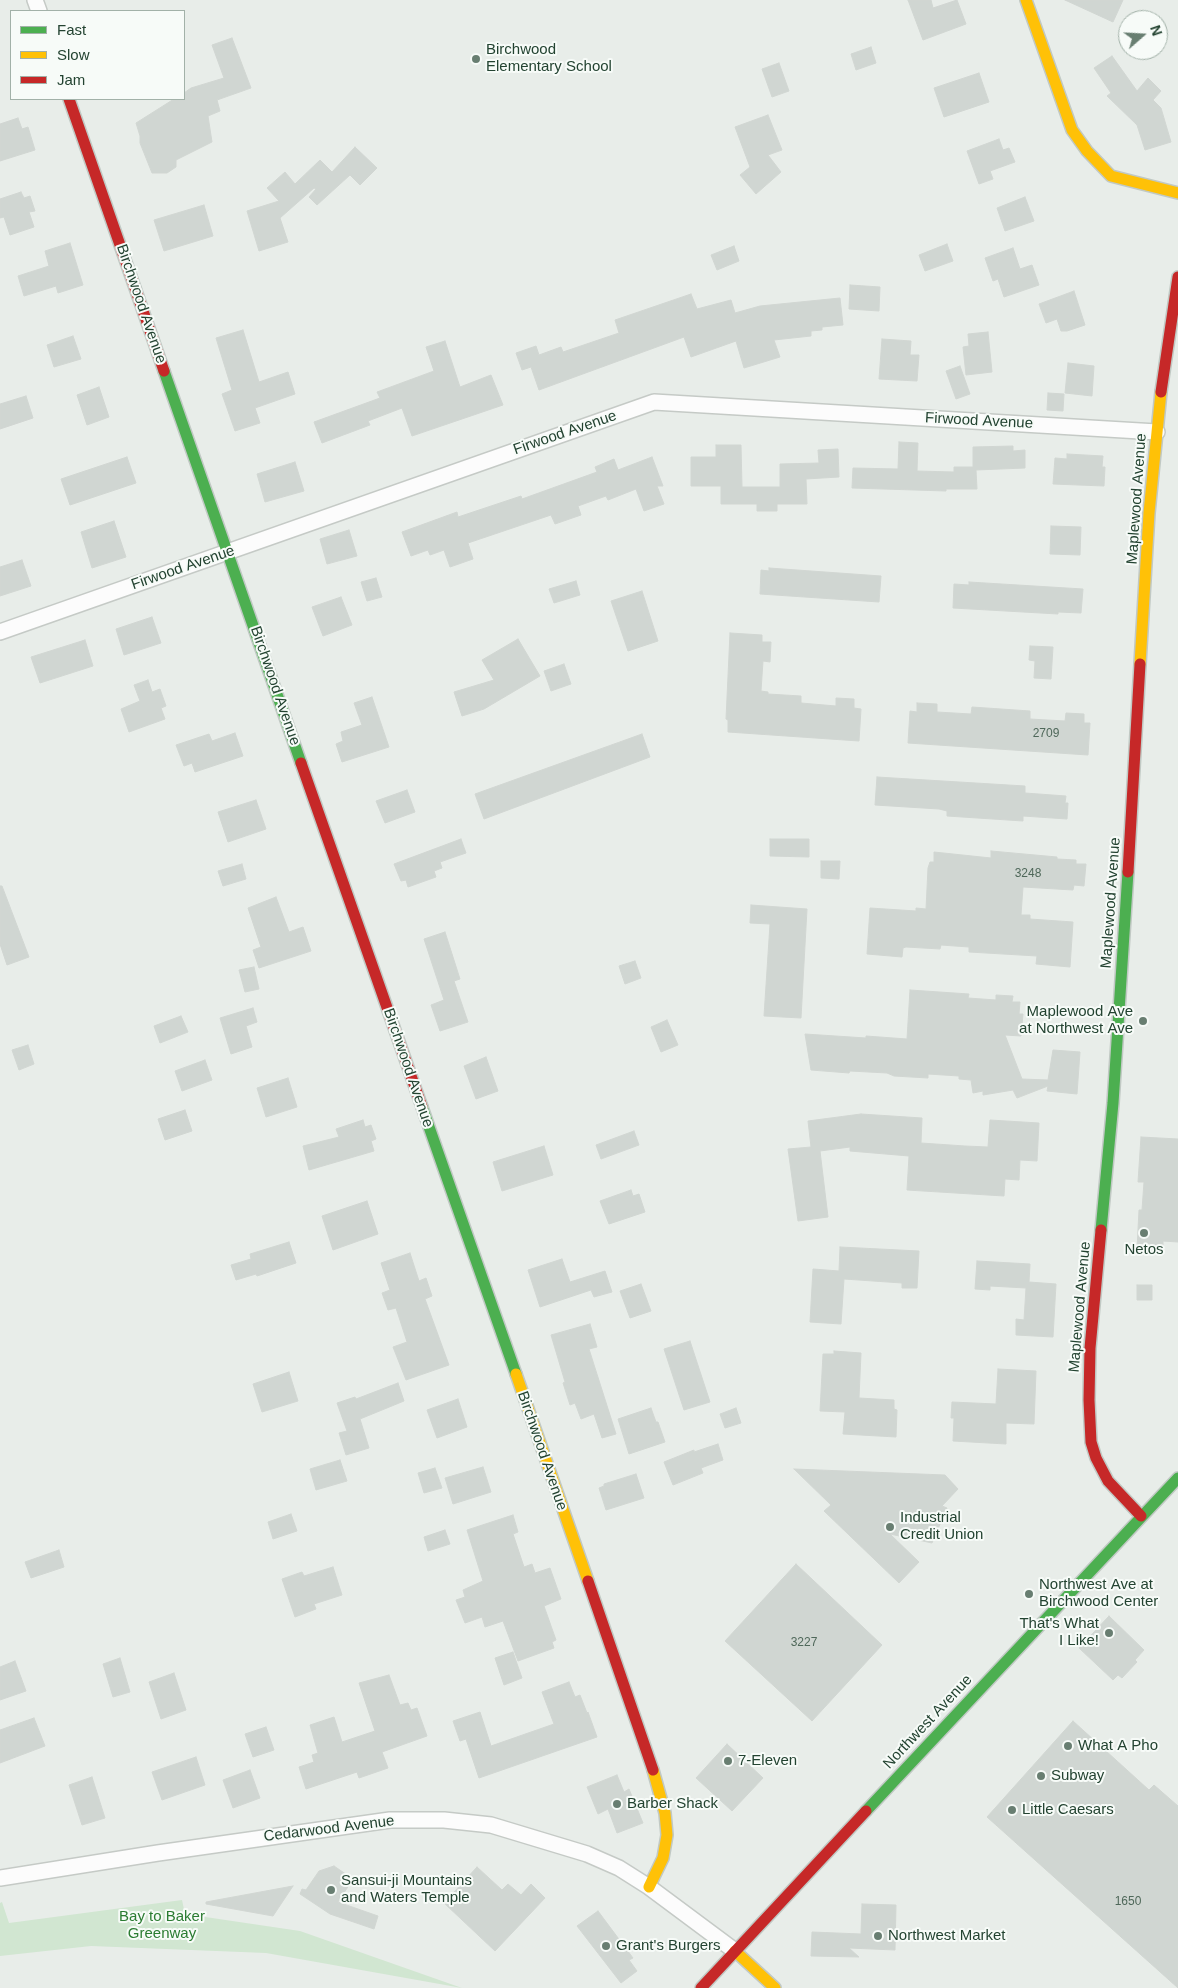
<!DOCTYPE html>
<html>
<head>
<meta charset="utf-8">
<style>
  body { margin:0 }
  #map { position:relative; width:1178px; height:1988px; overflow:hidden; background:#e8ede9; font-family:Arial,sans-serif }
  canvas { display:block }
  .legend { position:absolute; left:10px; top:10px; width:175px; height:90px; box-sizing:border-box; background:#f7fbf8; border:1px solid #a2b1a8; margin:0; padding:6px 9px; list-style:none; font-size:15px; color:#234331 }
  .legend li { display:flex; align-items:center; gap:10px; height:25px }
  .legend b { width:25px; border:1px solid #a2b1a8 }
  .north { position:absolute; left:1118px; top:10px; width:50px; height:50px; box-sizing:border-box; background:#f7fbf8; border:1px solid #a2b1a8; border-radius:50%; rotate:71deg; font-size:14px; font-weight:700; line-height:20px; text-align:center; color:#234331 }
  .north::after { content:''; display:block; margin:auto; width:18px; height:22px; background:#687e71; clip-path:polygon(50% 0,100% 100%,50% 72%,0 100%) }
</style>
</head>
<body>
<div id="map">
<canvas width="1178" height="1988"></canvas>
<ul class="legend">
<li><b style="height:6px;background:#4caf50"></b>Fast</li>
<li><b style="height:6px;background:#ffc107"></b>Slow</li>
<li><b style="height:6px;background:#c62828"></b>Jam</li>
</ul>
<div class="north">N</div>
</div>
<script>
const g = document.querySelector('canvas').getContext('2d');
g.lineJoin = 'round';
function fillPath(path, color) { g.fillStyle = color; g.fill(path, 'evenodd'); }
const shape = rows => new Path2D(rows.map(r => 'M' + r).join(''));
function trace(path, color, width, dash) { g.strokeStyle = color; g.lineWidth = width; g.lineCap = dash ? 'butt' : 'round'; g.setLineDash(dash || []); g.stroke(path); }
function drawText(font, color, halo, rows, align = 'center') {
  g.font = font + ' Arial,sans-serif'; g.lineWidth = 4; g.setLineDash([]); g.textBaseline = 'middle'; g.strokeStyle = halo; g.fillStyle = color; for (const [text, x, y, turn = 0] of rows) {
    g.save(); g.translate(x, y); g.rotate((+turn || 0) * Math.PI / 180); g.textAlign = isNaN(turn) ? turn : align; if (halo) g.strokeText(text, 0, 0); g.fillText(text, 0, 0); g.restore();
  }
}
fillPath(shape([
  [182,1900,185,1914,300,1931,462,1988,266,1953,91,1946,0,1956,0,1903,2,1902,9,1923]
]), '#d1e6d1');
const building = shape([
  [908,0,931,0,933,8,957,0,966,24,923,40,908,0],
  [1065,0,1123,0,1113,22,1065,0],
  [232,38,251,88,217,100,220,111,208,116,212,142,176,160,176,167,167,173,152,173,140,143,140,136,136,123,174,99,184,99,184,93,191,88,224,78,212,45,232,38],
  [871,47,876,63,856,70,851,54,871,47],
  [1112,56,1137,91,1148,78,1161,91,1153,100,1161,108,1171,142,1145,150,1137,125,1107,96,1111,93,1094,68,1112,56],
  [779,63,789,91,772,97,762,69,779,63],
  [979,73,989,102,944,117,934,88,979,73],
  [768,115,782,150,768,155,781,172,756,194,740,175,750,167,735,127,768,115],
  [18,118,22,129,28,127,35,150,0,161,0,124,18,118],
  [999,139,1003,150,1009,148,1015,162,990,171,993,179,979,184,967,151,999,139],
  [355,147,377,168,360,185,350,175,317,205,309,197,316,189,314,188,280,218,288,242,259,251,247,211,279,201,267,188,285,172,295,184,320,160,332,172,355,147],
  [21,192,24,198,30,196,35,211,29,212,34,227,10,235,4,217,0,218,0,199,21,192],
  [1025,197,1034,221,1005,231,997,208,1025,197],
  [204,205,213,236,164,251,154,220,204,205],
  [70,243,83,285,58,293,56,286,24,296,18,276,49,266,45,251,70,243],
  [947,244,953,261,925,271,919,255,947,244],
  [734,246,739,261,717,270,711,255,734,246],
  [1013,248,1020,269,1032,265,1039,285,1004,297,998,279,993,281,985,258,1013,248],
  [850,285,880,287,879,311,849,309,850,285],
  [1074,291,1085,325,1067,331,1061,331,1057,319,1046,323,1039,304,1074,291],
  [691,294,697,309,731,300,735,313,760,306,840,298,843,325,822,327,822,330,811,331,811,336,774,340,780,357,744,368,736,341,691,357,684,337,539,390,531,367,522,370,516,353,536,346,539,355,561,347,563,352,619,333,615,320,691,294],
  [243,330,259,382,288,372,295,394,255,408,260,423,235,431,222,394,232,390,216,338,243,330],
  [988,332,992,372,966,375,963,347,969,346,968,334,988,332],
  [73,336,81,359,54,367,47,345,73,336],
  [882,339,911,341,910,355,919,355,917,381,879,379,882,339],
  [445,341,460,387,491,375,503,405,412,436,402,408,368,421,370,425,322,443,314,422,380,398,377,392,434,371,426,347,445,341],
  [1068,363,1094,366,1092,396,1065,393,1068,363],
  [960,366,970,394,956,399,946,371,960,366],
  [99,387,109,417,87,425,77,395,99,387],
  [1048,393,1064,394,1063,411,1047,410,1048,393],
  [26,396,33,418,0,429,0,404,26,396],
  [899,442,918,443,917,471,954,472,954,467,973,467,973,447,1013,446,1013,451,1025,450,1025,468,976,470,977,489,946,489,946,491,852,488,853,468,898,469,899,442],
  [716,445,741,445,742,487,780,487,780,464,819,463,818,450,838,449,839,477,806,479,807,504,777,504,777,511,757,511,757,504,721,504,721,486,691,486,691,457,716,457,716,445],
  [1067,454,1103,456,1102,467,1105,467,1104,486,1053,484,1055,458,1067,459,1067,454],
  [127,457,136,483,70,505,61,479,127,457],
  [652,457,663,486,657,486,664,504,644,511,636,489,608,500,606,496,578,506,581,515,555,524,551,515,468,543,473,559,450,567,444,550,430,555,428,550,411,556,402,532,457,512,458,517,521,496,522,499,597,472,595,467,614,459,618,470,652,457],
  [295,462,304,491,265,502,257,474,295,462],
  [114,521,126,557,92,568,81,532,114,521],
  [1051,526,1081,527,1080,555,1050,554,1051,526],
  [349,530,357,556,327,564,320,539,349,530],
  [22,560,31,586,0,596,0,567,22,560],
  [769,568,881,576,879,602,760,594,761,570,769,571,769,568],
  [376,578,382,597,367,601,361,582,376,578],
  [576,581,580,595,554,603,549,589,576,581],
  [969,582,1083,589,1081,613,1058,612,1058,614,953,608,954,584,969,585,969,582],
  [642,591,658,641,628,651,611,601,642,591],
  [341,597,352,625,323,636,312,607,341,597],
  [152,617,161,643,124,655,116,629,152,617],
  [730,633,762,635,762,642,771,642,770,662,763,661,761,691,768,692,768,694,801,696,801,703,836,706,836,698,854,699,854,708,861,709,859,741,728,732,728,720,726,719,730,633],
  [518,639,540,676,484,709,462,716,454,692,494,680,482,660,518,639],
  [85,640,93,666,40,683,31,657,85,640],
  [1030,646,1053,647,1051,679,1034,678,1035,661,1029,660,1030,646],
  [564,664,571,684,551,691,544,671,564,664],
  [148,680,152,692,160,689,166,706,161,708,165,719,129,732,121,709,140,701,134,685,148,680],
  [372,697,389,747,342,762,336,744,343,741,341,732,362,725,354,703,372,697],
  [917,703,937,704,937,712,971,714,972,707,1030,711,1030,719,1065,721,1066,713,1084,714,1084,723,1090,723,1088,755,908,743,910,711,917,712,917,703],
  [235,733,243,756,195,772,192,763,184,766,176,745,209,734,212,741,235,733],
  [642,734,650,757,484,819,475,794,642,734],
  [877,777,1025,786,1025,793,1066,796,1065,803,1068,803,1067,819,1023,816,1023,821,947,816,947,811,939,809,875,805,877,777],
  [407,790,415,812,385,823,376,801,407,790],
  [256,800,266,829,228,842,218,812,256,800],
  [461,839,466,853,440,862,442,868,434,871,436,877,408,887,406,880,401,881,394,864,461,839],
  [770,839,809,839,809,857,770,856,770,839],
  [991,851,1057,857,1057,859,1076,860,1076,864,1086,864,1084,886,1074,885,1073,890,1023,887,1021,915,1030,915,1030,919,1073,922,1070,967,1036,964,1037,956,969,952,969,947,941,945,940,949,906,947,903,948,902,957,867,954,870,908,916,911,916,908,926,909,928,868,930,862,934,862,934,852,991,858,991,851],
  [821,861,840,861,839,879,821,878,821,861],
  [242,864,246,879,223,886,218,871,242,864],
  [0,886,2,886,29,957,7,965,0,944,0,886],
  [276,897,289,932,303,927,311,951,259,968,253,950,261,947,248,908,276,897],
  [751,905,807,909,801,1018,764,1016,770,924,750,923,751,905],
  [445,932,460,979,454,981,468,1022,440,1031,431,1005,444,1000,424,939,445,932],
  [635,961,641,978,625,984,619,966,635,961],
  [254,967,259,989,245,992,239,970,254,967],
  [910,990,969,994,968,998,996,1000,996,995,1013,996,1012,1002,1020,1002,1019,1014,1023,1014,1021,1036,1005,1035,1022,1079,1048,1080,1053,1050,1080,1052,1077,1094,1047,1091,1048,1086,1017,1098,1013,1090,983,1095,983,1091,973,1093,971,1080,959,1079,959,1076,928,1074,928,1078,894,1076,887,1073,850,1071,849,1073,811,1070,805,1034,866,1038,866,1036,907,1039,910,990],
  [253,1008,257,1022,246,1026,252,1047,231,1054,220,1018,253,1008],
  [181,1016,188,1032,160,1043,154,1026,181,1016],
  [667,1020,678,1045,661,1052,651,1027,667,1020],
  [28,1045,34,1064,19,1070,12,1050,28,1045],
  [486,1057,498,1091,476,1099,464,1066,486,1057],
  [205,1060,212,1080,182,1091,175,1071,205,1060],
  [288,1078,297,1107,266,1117,257,1088,288,1078],
  [185,1110,192,1131,165,1140,158,1119,185,1110],
  [861,1114,922,1118,921,1143,965,1146,988,1147,990,1120,1039,1123,1037,1161,1020,1160,1019,1180,1005,1179,1004,1196,907,1190,909,1156,850,1151,850,1147,820,1151,828,1217,798,1221,788,1149,811,1147,808,1121,861,1114],
  [363,1120,365,1127,371,1125,376,1139,371,1141,374,1151,309,1170,303,1146,339,1137,336,1129,363,1120],
  [634,1131,639,1145,601,1159,596,1145,634,1131],
  [1141,1137,1178,1139,1178,1242,1163,1241,1163,1251,1137,1249,1139,1210,1142,1210,1144,1182,1138,1182,1141,1137],
  [544,1146,553,1175,502,1191,493,1162,544,1146],
  [631,1190,633,1196,639,1194,645,1212,609,1224,600,1201,631,1190],
  [367,1201,378,1234,333,1250,322,1216,367,1201],
  [289,1242,296,1263,257,1276,256,1274,236,1280,231,1265,251,1259,250,1254,289,1242],
  [840,1247,919,1251,917,1288,902,1288,902,1283,844,1279,841,1324,810,1322,813,1269,839,1271,840,1247],
  [410,1253,419,1281,426,1278,432,1296,425,1299,449,1365,406,1380,393,1347,407,1342,396,1308,388,1310,382,1293,390,1290,381,1263,410,1253],
  [562,1259,570,1282,605,1271,612,1292,594,1297,591,1290,540,1307,528,1270,562,1259],
  [977,1261,1030,1264,1029,1282,1056,1284,1053,1337,1016,1335,1016,1319,1024,1320,1026,1288,990,1286,990,1290,975,1289,977,1261],
  [641,1284,651,1311,630,1318,620,1291,641,1284],
  [1137,1285,1152,1285,1152,1300,1137,1300,1137,1285],
  [590,1324,597,1347,589,1349,616,1434,602,1438,594,1414,581,1419,575,1403,570,1405,563,1383,565,1382,551,1335,590,1324],
  [690,1341,710,1402,684,1410,664,1349,690,1341],
  [834,1351,861,1353,859,1398,894,1400,894,1409,897,1410,896,1437,843,1434,845,1412,820,1411,823,1354,834,1354,834,1351],
  [998,1369,1036,1371,1034,1424,1006,1423,1006,1444,953,1441,954,1418,951,1418,952,1402,996,1404,998,1369],
  [289,1372,298,1401,262,1412,253,1384,289,1372],
  [398,1383,404,1401,360,1419,369,1448,346,1455,339,1433,347,1431,337,1403,355,1397,356,1399,398,1383],
  [458,1399,467,1427,437,1438,427,1410,458,1399],
  [651,1408,656,1422,658,1422,665,1442,629,1454,618,1419,651,1408],
  [736,1408,741,1423,725,1428,720,1414,736,1408],
  [718,1444,723,1460,701,1468,703,1473,673,1485,664,1462,694,1450,694,1452,718,1444],
  [340,1460,347,1481,316,1490,310,1469,340,1460],
  [483,1467,491,1492,453,1504,445,1478,483,1467],
  [435,1468,442,1488,424,1493,418,1473,435,1468],
  [794,1469,945,1475,958,1489,942,1506,947,1508,932,1543,890,1534,919,1562,899,1583,824,1511,831,1505,794,1469],
  [636,1474,644,1498,606,1510,599,1488,604,1486,604,1484,636,1474],
  [291,1514,297,1531,273,1539,268,1522,291,1514],
  [513,1515,518,1532,513,1534,524,1567,532,1564,535,1573,550,1568,561,1599,544,1606,556,1640,552,1642,554,1648,518,1661,503,1621,485,1627,482,1617,465,1623,456,1600,465,1597,463,1590,483,1581,467,1530,513,1515],
  [445,1530,450,1544,428,1551,424,1537,445,1530],
  [59,1550,64,1567,31,1578,25,1562,59,1550],
  [796,1564,882,1645,812,1721,725,1641,796,1564],
  [333,1567,342,1595,314,1604,316,1609,295,1617,282,1579,302,1572,304,1576,333,1567],
  [1109,1616,1144,1650,1135,1660,1137,1662,1122,1678,1118,1675,1113,1680,1079,1648,1109,1616],
  [513,1652,522,1678,504,1685,495,1658,513,1652],
  [120,1658,130,1692,113,1697,103,1664,120,1658],
  [15,1661,26,1691,0,1700,0,1667,15,1661],
  [174,1673,186,1710,161,1719,149,1682,174,1673],
  [389,1675,400,1705,408,1703,411,1710,417,1708,427,1736,382,1752,388,1768,359,1778,357,1772,306,1789,299,1767,314,1762,312,1755,318,1753,310,1725,334,1717,342,1742,375,1731,359,1683,389,1675],
  [569,1682,575,1697,580,1695,587,1713,588,1712,597,1737,479,1778,466,1739,460,1741,453,1721,480,1712,491,1746,554,1724,542,1692,569,1682],
  [34,1718,45,1746,0,1763,0,1730,34,1718],
  [1073,1721,1149,1790,1154,1785,1178,1806,1178,1988,987,1817,1073,1721],
  [266,1727,274,1750,253,1757,245,1734,266,1727],
  [727,1744,763,1778,732,1811,696,1778,727,1744],
  [196,1757,205,1785,162,1800,152,1772,196,1757],
  [250,1770,260,1798,233,1808,223,1780,250,1770],
  [617,1775,624,1792,629,1789,643,1823,617,1833,608,1809,598,1814,587,1787,617,1775],
  [92,1777,105,1818,82,1825,69,1785,92,1777],
  [334,1866,353,1879,338,1902,378,1916,374,1929,330,1914,300,1894,302,1889,306,1890,319,1871,334,1866],
  [477,1867,502,1890,508,1884,521,1895,531,1884,545,1898,495,1951,444,1903,477,1867],
  [293,1886,273,1916,206,1904,206,1902,293,1886],
  [862,1904,896,1905,895,1950,849,1948,859,1957,811,1956,812,1932,861,1934,862,1904],
  [598,1911,633,1958,629,1960,637,1971,621,1983,577,1926,598,1911]
]);
fillPath(building, '#d0d6d2');
trace(building, '#d1d6d2', 1);
const street = shape([
  [35,0,39,11],
  [0,632,654,402,1157,432],
  [0,1878,158,1853,390,1820,444,1820,491,1825,587,1854,619,1868,649,1887,735,1951]
]);
const fast = shape([
  [164,371,301,763],
  [422,1107,516,1374],
  [1101,1230,1113,1103,1128,872],
  [866,1811,1178,1478]
]);
const slow = shape([
  [1026,0,1072,130,1087,151,1111,176,1178,193],
  [1140,664,1149,513,1161,392],
  [516,1374,588,1581],
  [649,1887,663,1858,667,1835,665,1813,653,1770],
  [735,1951,775,1988]
]);
const jam = shape([
  [69,99,164,371],
  [1161,392,1178,277],
  [301,763,422,1107],
  [1128,872,1140,664],
  [1101,1230,1090,1348,1089,1400,1091,1442,1096,1458,1108,1481,1141,1516],
  [588,1581,653,1770],
  [701,1988,866,1811]
]);
trace(street, '#c5cac6', 18);
trace(fast, '#c1c9c4', 14);
trace(slow, '#c1c9c4', 14);
trace(jam, '#c1c9c4', 14);
trace(street, '#fcfcfc', 15);
trace(fast, '#4caf50', 11);
trace(slow, '#ffc107', 11);
trace(jam, '#c62828', 11);
for (const [x, y, r, color] of [
  [476,59,5,"#687e71"],
  [1143,1021,5,"#687e71"],
  [1144,1233,5,"#687e71"],
  [890,1527,5,"#687e71"],
  [1029,1594,5,"#687e71"],
  [1109,1633,5,"#687e71"],
  [1068,1746,5,"#687e71"],
  [728,1761,5,"#687e71"],
  [1041,1776,5,"#687e71"],
  [617,1804,5,"#687e71"],
  [1012,1810,5,"#687e71"],
  [331,1890,5,"#687e71"],
  [878,1936,5,"#687e71"],
  [606,1946,5,"#687e71"]
]) { const dot = new Path2D(); dot.arc(x, y, r, 0, 2 * Math.PI); g.fillStyle = color; g.fill(dot); trace(dot, '#f7fbf8', 2); }
drawText('12px', '#4f685a', null, [
  ["2709",1046,734],
  ["3248",1028,874],
  ["3227",804,1643],
  ["1650",1128,1902]
]);
drawText('15px', '#234331', '#f7fbf8', [
  ["Birchwood",486,50],
  ["Elementary School",486,67],
  ["Maplewood Ave",1133,1012,"right"],
  ["at Northwest Ave",1133,1029,"right"],
  ["Netos",1144,1250,"center"],
  ["Industrial",900,1518],
  ["Credit Union",900,1535],
  ["Northwest Ave at",1039,1585],
  ["Birchwood Center",1039,1602],
  ["That's What",1099,1624,"right"],
  ["I Like!",1099,1641,"right"],
  ["What A Pho",1078,1746],
  ["7-Eleven",738,1761],
  ["Subway",1051,1776],
  ["Barber Shack",627,1804],
  ["Little Caesars",1022,1810],
  ["Sansui-ji Mountains",341,1881],
  ["and Waters Temple",341,1898],
  ["Northwest Market",888,1936],
  ["Grant's Burgers",616,1946]
], 'left');
drawText('15px', '#234331', '#f7fbf8', [
  ["Birchwood Avenue",141,304,71],
  ["Firwood Avenue",979,421,3],
  ["Firwood Avenue",565,433,-19],
  ["Maplewood Avenue",1137,499,-86],
  ["Firwood Avenue",183,568,-19],
  ["Birchwood Avenue",275,686,71],
  ["Maplewood Avenue",1111,903,-86],
  ["Birchwood Avenue",408,1068,71],
  ["Maplewood Avenue",1080,1307,-85],
  ["Birchwood Avenue",542,1451,71],
  ["Northwest Avenue",928,1722,-47],
  ["Cedarwood Avenue",329,1829,-7]
]);
drawText('15px', '#2b7c32', '#f7fbf8', [
  ["Bay to Baker",162,1917],
  ["Greenway",162,1934]
]);
</script>
</body>
</html>
